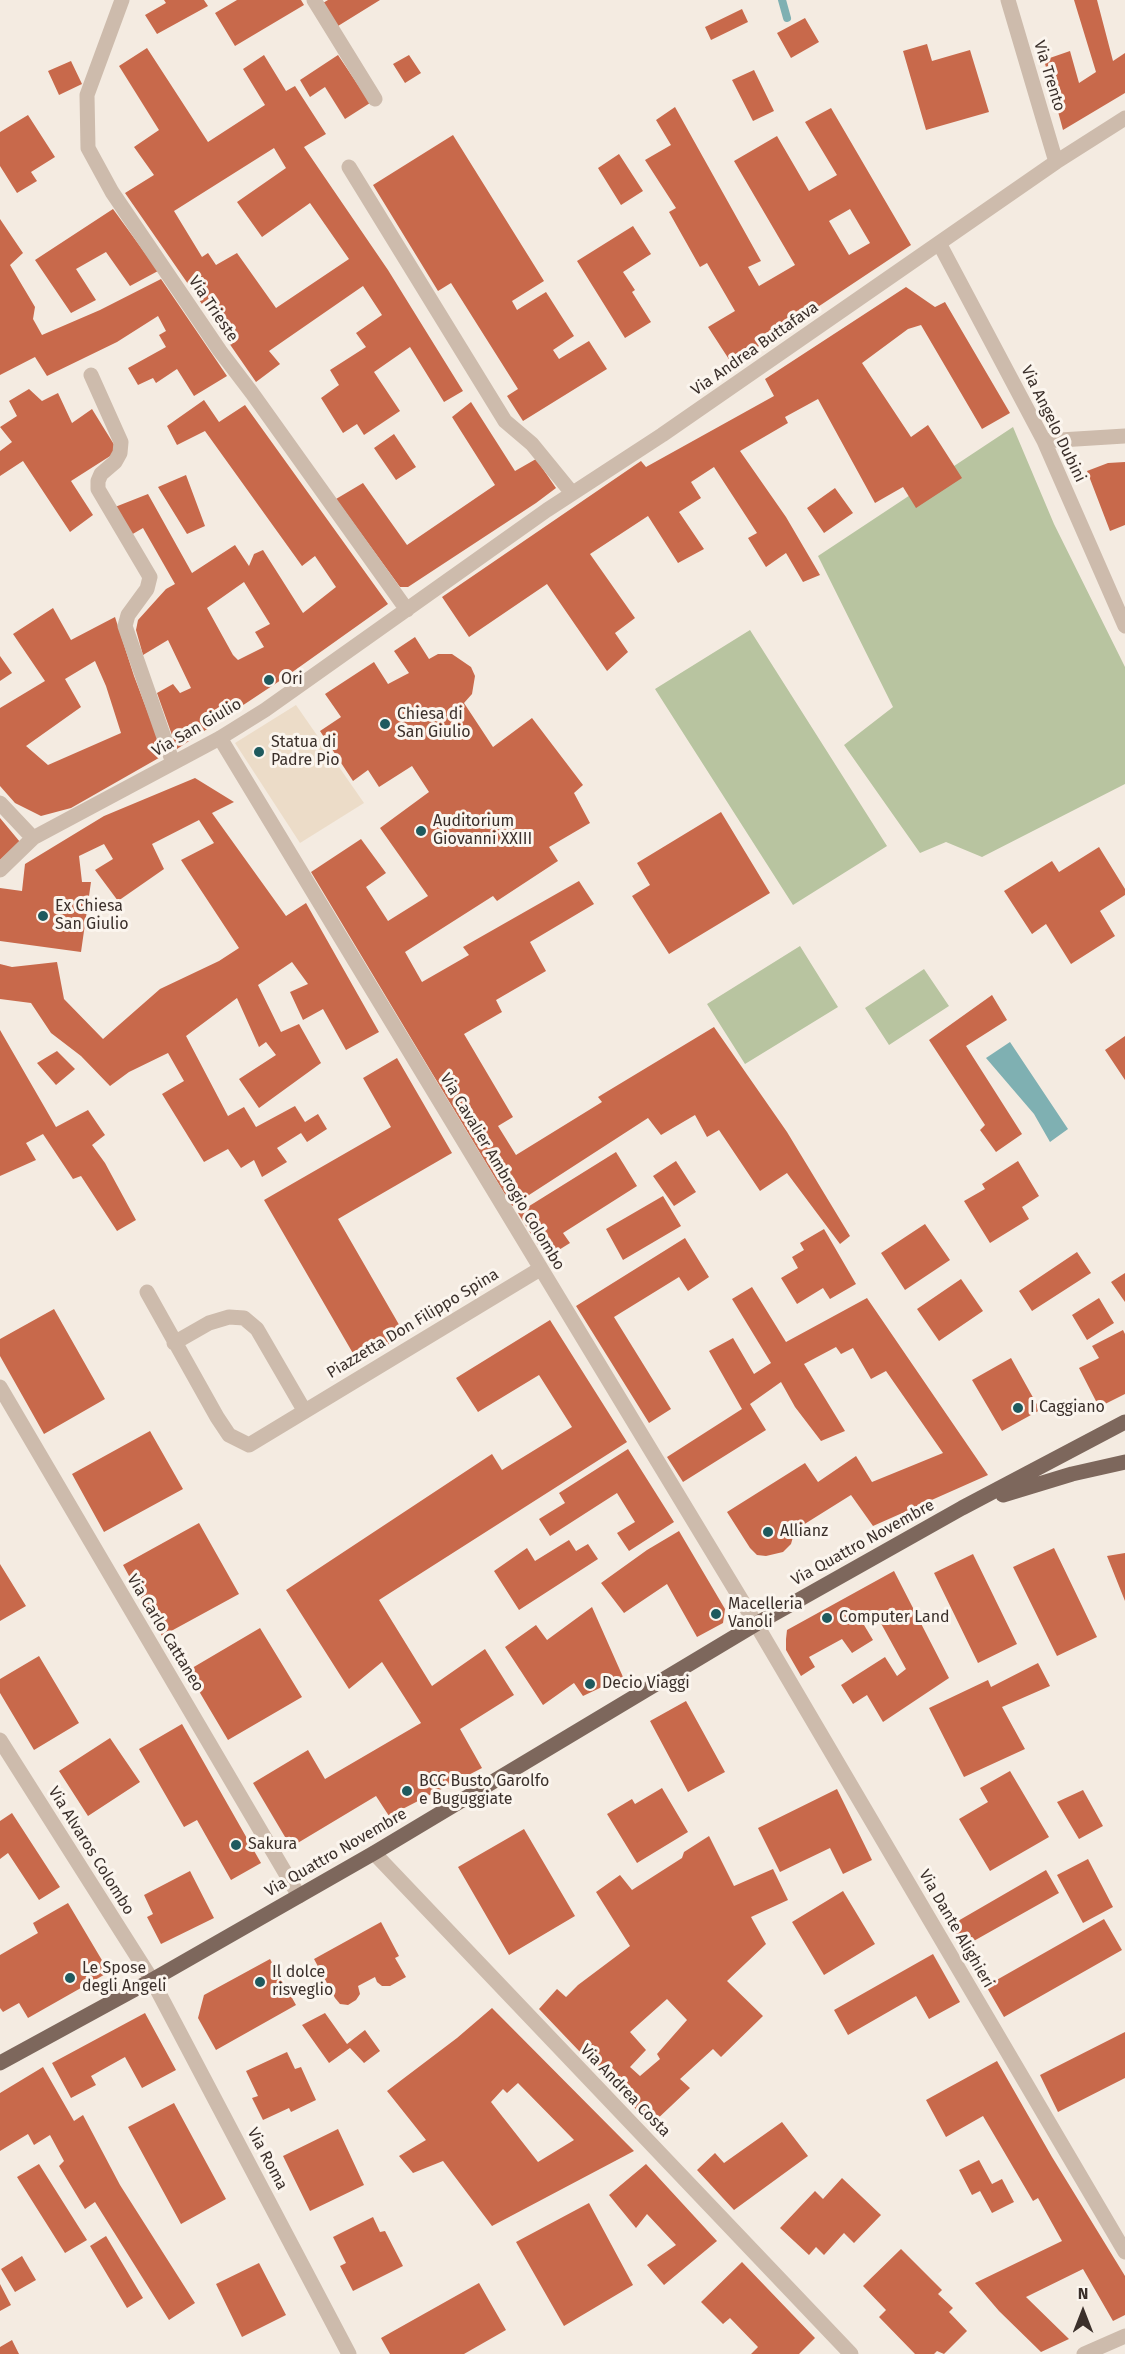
<!DOCTYPE html>
<html>
<head>
<meta charset="utf-8">
<style>
  body { margin:0 }
  #map { position:relative; width:1125px; height:2354px; overflow:hidden; background:#f4ebe1; font-family:"Fira Sans",sans-serif }
  canvas { display:block }
  .north { position:absolute; left:1053px; top:2282px; width:60px; height:60px; -webkit-text-stroke:4px #fbf5ee; paint-order:stroke; rotate:0deg; font-size:16px; font-weight:700; line-height:24px; text-align:center; color:#3b302b }
  .north::after { content:''; display:block; margin:auto; width:21px; height:27px; background:#3b302b; clip-path:polygon(50% 0,100% 100%,50% 72%,0 100%) }
</style>
</head>
<body>
<div id="map">
<canvas width="1125" height="2354"></canvas>
<div class="north">N</div>
</div>
<script>
const g = document.querySelector('canvas').getContext('2d');
g.lineJoin = 'round';
function fillPath(path, color) { g.fillStyle = color; g.fill(path, 'evenodd'); }
const shape = rows => new Path2D(rows.map(r => 'M' + r).join(''));
function trace(path, color, width, dash) { g.strokeStyle = color; g.lineWidth = width; g.lineCap = dash ? 'butt' : 'round'; g.setLineDash(dash || []); g.stroke(path); }
function drawText(font, color, halo, rows, align = 'center') {
  g.font = font + ' "Fira Sans",sans-serif'; g.lineWidth = 6; g.setLineDash([]); g.textBaseline = 'middle'; g.strokeStyle = halo; g.fillStyle = color; for (const [text, x, y, turn = 0] of rows) {
    g.save(); g.translate(x, y); g.rotate((+turn || 0) * Math.PI / 180); g.textAlign = isNaN(turn) ? turn : align; if (halo) g.strokeText(text, 0, 0); g.fillText(text, 0, 0); g.restore();
  }
}
fillPath(shape([
  [1013,427,1054,524,1125,667,1125,784,982,857,946,842,920,853,844,745,893,707,818,556],
  [750,630,887,846,793,905,655,689],
  [800,946,838,1007,745,1064,707,1004],
  [924,969,949,1006,889,1045,865,1008]
]), '#b8c4a0');
fillPath(shape([
  [296,705,364,803,300,843,235,743]
]), '#ecdcc8');
fillPath(shape([
  [1010,1042,1068,1129,1050,1142,1034,1114,986,1058]
]), '#7fb0b2');
trace(shape([
  [782,0,787,18]
]), '#7fb0b2', 8);
fillPath(shape([
  [164,0,204,0,208,6,157,34,145,15,166,3],
  [237,0,301,0,304,5,235,46,215,13],
  [328,0,380,0,338,26,323,3],
  [1074,0,1097,0,1113,61,1125,53,1125,93,1063,130,1044,60,1070,51,1079,83,1096,72],
  [742,9,748,22,711,40,705,27],
  [805,18,819,42,791,58,777,33],
  [927,44,932,61,970,50,989,112,926,130,903,51],
  [147,48,208,142,265,105,243,69,264,55,286,91,295,86,326,134,304,147,388,270,463,391,444,402,410,347,374,372,400,411,364,435,357,424,343,433,321,398,339,385,330,370,366,347,356,333,382,315,363,286,269,351,280,364,256,382,125,193,154,175,134,147,159,130,119,66],
  [274,148,286,168,237,202,262,237,310,203,349,259,276,308,237,253,216,265,208,253,202,257,174,211],
  [338,55,370,103,345,119,325,87,310,97,300,80],
  [409,55,421,73,405,83,393,64],
  [71,61,82,84,59,95,48,71],
  [754,70,774,111,753,121,732,80],
  [675,107,761,261,748,267,759,286,795,265,734,161,777,136,809,191,837,175,805,122,831,108,911,245,732,364,708,327,735,311,707,263,700,267,669,212,676,208,645,160,671,145,656,120],
  [850,209,870,243,849,255,829,221],
  [28,115,55,157,31,172,37,181,17,193,0,166,0,132],
  [453,135,544,281,512,301,517,310,546,292,574,336,553,350,559,359,589,341,607,369,523,421,507,396,518,389,451,283,438,291,373,185],
  [619,154,643,191,621,205,598,168],
  [113,209,158,271,130,286,106,252,76,269,96,300,71,313,35,260],
  [0,219,23,253,10,265,35,307,33,319,42,335,100,310,161,279,227,376,194,396,177,369,156,383,153,378,138,385,128,368,166,347,159,335,166,331,158,316,117,342,47,376,35,357,0,375],
  [633,226,651,254,623,272,635,290,632,292,651,322,625,338,577,261],
  [906,287,935,307,945,302,1010,413,982,429,921,325,908,329,862,363,911,437,928,425,962,478,916,508,903,487,875,503,818,399,785,417,788,423,740,451,786,517,820,575,803,582,786,553,766,567,748,538,757,533,714,467,691,482,701,498,679,512,704,549,678,563,648,516,590,554,635,618,615,633,628,652,607,671,547,584,469,637,442,597,641,461,646,467,774,396,765,379],
  [29,389,42,401,58,393,72,423,92,409,118,451,71,481,93,515,70,532,23,461,0,476,0,451,12,442,0,427,17,416,9,401],
  [204,400,219,422,245,405,388,604,284,678,177,749,157,693,173,684,180,693,191,688,168,640,143,655,136,630,138,620,166,589,175,584,143,528,131,535,115,507,148,494,192,573,235,545,249,566,254,554,263,550,303,613,336,587,315,556,302,566,205,431,177,445,167,426],
  [244,582,270,624,255,632,264,647,238,660,233,655,207,608],
  [471,402,515,471,536,459,556,488,536,503,408,587,400,587,336,499,363,483,407,545,495,485,452,417],
  [394,434,416,467,396,480,374,448],
  [1125,462,1125,525,1110,531,1087,471,1108,463],
  [186,475,205,526,187,534,158,487],
  [835,488,853,513,824,533,807,508],
  [53,608,71,640,115,617,134,676,164,755,71,808,41,816,15,803,0,786,0,708,45,681,13,634],
  [95,661,106,686,121,733,48,765,26,746,81,707,65,679],
  [415,637,429,659,438,654,452,654,471,667,475,676,472,694,464,703,493,747,532,718,583,785,574,793,590,823,549,847,558,861,497,901,493,896,405,952,422,982,469,955,463,947,579,881,594,904,530,942,546,971,496,1000,502,1012,464,1034,513,1117,498,1126,516,1155,602,1102,598,1097,714,1027,787,1132,850,1236,840,1244,787,1173,760,1191,719,1130,707,1137,695,1115,661,1135,648,1118,512,1206,311,872,361,839,386,873,366,887,388,921,428,896,380,828,429,792,412,766,379,787,368,770,353,781,320,731,341,717,325,694,374,662,388,684,409,673,394,651],
  [0,656,12,673,0,681],
  [195,778,234,802,212,813,286,916,306,903,379,1032,346,1050,323,1009,303,1020,290,992,308,984,292,962,258,985,281,1032,299,1024,321,1063,259,1108,239,1079,276,1055,266,1042,259,1047,237,998,186,1036,228,1116,244,1107,256,1127,295,1106,305,1122,318,1114,327,1129,307,1142,301,1133,277,1148,287,1162,262,1177,254,1160,241,1168,228,1149,204,1162,162,1094,184,1081,168,1053,129,1072,110,1086,81,1056,51,1033,31,1003,0,999,0,964,12,967,57,962,64,999,103,1039,160,989,219,961,239,948,181,860,214,843,199,820,152,844,164,869,118,901,95,870,113,859,104,844,79,856,82,882,91,882,81,952,0,941,0,888,22,891,25,864,104,816],
  [721,812,770,893,669,954,632,896,650,885,637,863],
  [0,818,20,842,0,860],
  [1099,847,1125,889,1125,895,1100,911,1115,936,1071,964,1046,924,1032,934,1004,891,1052,861,1059,872],
  [992,995,1007,1020,966,1046,1022,1134,996,1152,980,1130,985,1125,929,1040],
  [0,1030,56,1127,88,1110,105,1135,92,1145,105,1163,136,1220,117,1231,81,1176,73,1179,43,1134,26,1143,36,1160,0,1176],
  [1125,1036,1125,1080,1105,1050],
  [57,1051,75,1069,56,1085,37,1063],
  [397,1058,452,1153,338,1219,405,1335,358,1362,264,1200,391,1127,363,1078],
  [616,1152,637,1186,563,1233,570,1243,546,1258,518,1213],
  [676,1161,696,1192,674,1206,653,1176],
  [1018,1161,1039,1196,1022,1207,1029,1219,990,1243,964,1201,985,1189,982,1184],
  [663,1196,681,1226,623,1260,606,1229],
  [925,1224,950,1260,905,1290,881,1253],
  [824,1229,856,1284,830,1299,823,1288,797,1304,781,1278,798,1268,792,1257,804,1250,800,1243],
  [685,1238,709,1277,688,1291,679,1277,614,1317,671,1409,649,1423,576,1306],
  [1077,1252,1091,1273,1032,1311,1019,1291],
  [1125,1273,1125,1302,1111,1282],
  [961,1279,983,1311,939,1341,917,1309],
  [752,1287,786,1342,867,1298,988,1475,873,1526,851,1495,795,1530,791,1544,783,1552,766,1556,757,1555,750,1548,727,1512,805,1463,818,1482,856,1456,872,1482,943,1453,886,1371,871,1379,853,1348,841,1354,836,1347,804,1364,845,1431,821,1441,795,1407,781,1382,750,1404,766,1430,683,1482,667,1457,742,1409,709,1351,733,1338,754,1374,771,1363,732,1299],
  [1099,1298,1114,1323,1087,1340,1072,1315],
  [54,1309,105,1399,44,1434,0,1356,0,1339],
  [550,1320,627,1442,379,1600,432,1686,485,1649,514,1695,460,1729,482,1768,389,1816,376,1796,291,1847,253,1783,308,1750,325,1779,421,1723,382,1662,349,1689,286,1590,492,1454,502,1470,572,1427,539,1375,478,1412,456,1378],
  [1123,1330,1125,1334,1125,1394,1099,1407,1079,1368,1099,1358,1092,1346],
  [1011,1358,1040,1410,1002,1431,972,1380],
  [150,1431,183,1489,104,1532,72,1474],
  [628,1449,674,1522,629,1551,617,1533,635,1522,617,1493,550,1536,539,1519,565,1503,559,1493],
  [199,1523,239,1594,162,1636,123,1565],
  [679,1531,725,1609,723,1623,697,1637,667,1584,624,1613,601,1583,647,1550],
  [569,1540,576,1551,588,1544,598,1559,519,1610,494,1571,527,1548,535,1561],
  [1054,1548,1097,1637,1057,1656,1013,1567],
  [1125,1553,1125,1601,1107,1556],
  [973,1554,1017,1644,978,1663,934,1573],
  [0,1564,26,1606,0,1621],
  [894,1571,949,1678,883,1722,867,1695,853,1704,841,1685,885,1657,897,1676,906,1669,878,1618,864,1625,873,1640,852,1653,842,1639,809,1657,815,1667,801,1676,786,1650,786,1639,787,1630],
  [592,1607,623,1677,583,1696,574,1683,543,1705,505,1647,536,1625,547,1640],
  [260,1628,302,1697,228,1740,187,1671],
  [39,1656,79,1723,34,1750,0,1693,0,1679],
  [1038,1663,1050,1686,1002,1707,1025,1749,964,1777,929,1708,988,1680,991,1687],
  [686,1701,725,1772,688,1792,650,1721],
  [182,1724,261,1863,231,1880,197,1820,184,1827,139,1749],
  [110,1738,140,1782,88,1816,59,1771],
  [1010,1771,1049,1837,990,1871,959,1819,988,1802,980,1788],
  [662,1788,688,1832,637,1863,607,1814,632,1799,635,1804],
  [837,1789,872,1860,843,1874,830,1848,780,1872,758,1828],
  [1083,1790,1103,1826,1079,1839,1057,1802],
  [12,1813,60,1887,39,1900,8,1853,0,1859,0,1821],
  [524,1829,575,1916,509,1955,458,1867],
  [709,1836,734,1886,773,1869,788,1900,751,1917,766,1944,727,1981,763,2016,721,2057,713,2049,680,2079,690,2088,652,2124,622,2096,539,2009,557,1989,566,1997,578,1985,630,1946,596,1892,620,1875,632,1890,682,1858,684,1852],
  [667,1999,687,2020,657,2054,660,2059,640,2076,630,2067,646,2050,630,2032],
  [1088,1859,1113,1907,1083,1923,1057,1875],
  [1046,1870,1059,1893,963,1947,951,1925],
  [190,1871,214,1918,161,1944,147,1917,153,1914,144,1895],
  [843,1891,875,1944,824,1975,792,1922],
  [68,1903,109,1972,28,2018,19,2003,3,2012,0,2008,0,1955,38,1933,33,1923],
  [1104,1919,1122,1950,1004,2017,986,1986],
  [381,1922,399,1956,395,1958,406,1977,390,1986,382,1986,377,1982,375,1977,358,1986,360,1994,356,2000,348,2005,340,2004,335,1998,314,1959],
  [933,1954,960,2002,929,2019,916,1996,848,2035,834,2010],
  [270,1959,296,2005,216,2050,198,2018,204,1995],
  [492,2008,634,2151,492,2226,443,2161,413,2173,399,2156,426,2140,387,2091,457,2038],
  [518,2083,574,2140,538,2162,491,2102,503,2089,507,2093],
  [145,2013,176,2070,142,2088,125,2057,91,2076,96,2085,71,2098,52,2063],
  [325,2013,347,2044,365,2030,380,2051,364,2063,350,2048,329,2063,302,2025],
  [1125,2032,1125,2078,1058,2112,1040,2075],
  [287,2052,295,2069,301,2067,316,2100,291,2112,289,2108,263,2120,252,2098,258,2096,246,2071],
  [997,2061,1052,2157,1125,2276,1125,2315,1113,2321,1083,2269,1026,2297,1069,2339,1041,2352,999,2311,975,2283,1062,2241,1038,2198,1033,2201,983,2116,946,2137,926,2100],
  [43,2067,74,2121,83,2115,120,2185,195,2303,169,2320,95,2202,85,2209,59,2166,64,2161,50,2135,34,2145,28,2134,0,2151,0,2093],
  [174,2103,226,2199,181,2224,128,2127],
  [782,2122,808,2156,734,2210,697,2170,715,2153,724,2163],
  [338,2129,364,2185,310,2211,283,2156],
  [979,2160,992,2184,1002,2179,1014,2202,992,2213,980,2191,972,2195,959,2170],
  [39,2164,87,2240,65,2253,17,2177],
  [646,2164,717,2241,664,2285,647,2265,676,2245,647,2214,636,2228,609,2195],
  [842,2178,881,2215,854,2243,844,2233,824,2255,816,2247,809,2255,780,2228,815,2191,823,2199],
  [589,2203,633,2285,564,2326,516,2242],
  [373,2217,380,2232,385,2231,403,2266,353,2291,340,2266,346,2263,333,2237],
  [106,2236,143,2298,127,2308,90,2246],
  [901,2249,942,2290,938,2294,953,2308,949,2312,967,2331,944,2354,937,2351,934,2354,915,2354,879,2317,886,2310,863,2286],
  [22,2256,36,2280,15,2292,1,2269],
  [742,2262,815,2338,799,2354,751,2354,758,2347,730,2318,723,2324,701,2302],
  [259,2263,286,2315,242,2337,216,2284],
  [479,2283,506,2330,464,2354,390,2354,381,2338],
  [0,2284,11,2305,0,2311],
  [12,2340,19,2354,0,2354,0,2347]
]), '#c8694b');
trace(shape([
  [122,0,87,95,88,148,112,192,220,351,252,393,407,610],
  [314,0,375,99],
  [1008,0,1056,162],
  [349,167,505,421,532,444,572,493],
  [939,243,1044,441,1125,626],
  [91,375,121,442,120,453,115,462,101,474,98,481,98,489,150,577,147,589,128,615,125,626,173,763],
  [1044,441,1125,436],
  [220,738,756,1624,1125,2252],
  [0,803,33,838],
  [0,870,33,838,220,738,265,710,547,510,662,435,1056,162,1125,118],
  [147,1292,217,1417,229,1435,249,1445,540,1269],
  [174,1343,209,1323,229,1317,244,1318,257,1329,304,1410],
  [0,1387,299,1896],
  [0,1740,152,1980,349,2354],
  [374,1853,851,2354],
  [1084,2354,1125,2336]
]), '#cdbbac', 15);
trace(shape([
  [1003,1495,1072,1474,1125,1462],
  [0,2063,152,1980,374,1853,756,1624,962,1508,1125,1422]
]), '#7d675c', 15);
for (const [x, y, r, color] of [
  [269,680,6,"#1f5a5e"],
  [385,724,6,"#1f5a5e"],
  [259,752,6,"#1f5a5e"],
  [421,831,6,"#1f5a5e"],
  [43,916,6,"#1f5a5e"],
  [1018,1408,6,"#1f5a5e"],
  [768,1532,6,"#1f5a5e"],
  [716,1614,6,"#1f5a5e"],
  [827,1618,6,"#1f5a5e"],
  [590,1684,6,"#1f5a5e"],
  [407,1791,6,"#1f5a5e"],
  [236,1845,6,"#1f5a5e"],
  [70,1978,6,"#1f5a5e"],
  [260,1982,6,"#1f5a5e"]
]) { const dot = new Path2D(); dot.arc(x, y, r, 0, 2 * Math.PI); g.fillStyle = color; g.fill(dot); trace(dot, '#fbf5ee', 2); }
drawText('16px', '#3b302b', '#fbf5ee', [
  ["Via Trento",1049,76,73],
  ["Via Trieste",213,309,56],
  ["Via Andrea Buttafava",755,349,-35],
  ["Via Angelo Dubini",1053,424,64],
  ["Via San Giulio",197,728,-30],
  ["Via Cavalier Ambrogio Colombo",502,1172,59],
  ["Piazzetta Don Filippo Spina",413,1324,-31],
  ["Via Quattro Novembre",863,1543,-29],
  ["Via Carlo Cattaneo",165,1633,59],
  ["Via Alvaros Colombo",91,1851,58],
  ["Via Quattro Novembre",336,1853,-30],
  ["Via Dante Alighieri",956,1929,60],
  ["Via Andrea Costa",625,2091,46],
  ["Via Roma",267,2159,62]
]);
drawText('16px', '#3b302b', '#fbf5ee', [
  ["Ori",281,680],
  ["Chiesa di",397,715],
  ["San Giulio",397,733],
  ["Statua di",271,743],
  ["Padre Pio",271,761],
  ["Auditorium",433,822],
  ["Giovanni XXIII",433,840],
  ["Ex Chiesa",55,907],
  ["San Giulio",55,925],
  ["I Caggiano",1030,1408],
  ["Allianz",780,1532],
  ["Macelleria",728,1605],
  ["Vanoli",728,1623],
  ["Computer Land",839,1618],
  ["Decio Viaggi",602,1684],
  ["BCC Busto Garolfo",419,1782],
  ["e Buguggiate",419,1800],
  ["Sakura",248,1845],
  ["Le Spose",82,1969],
  ["degli Angeli",82,1987],
  ["Il dolce",272,1973],
  ["risveglio",272,1991]
], 'left');
</script>
</body>
</html>
